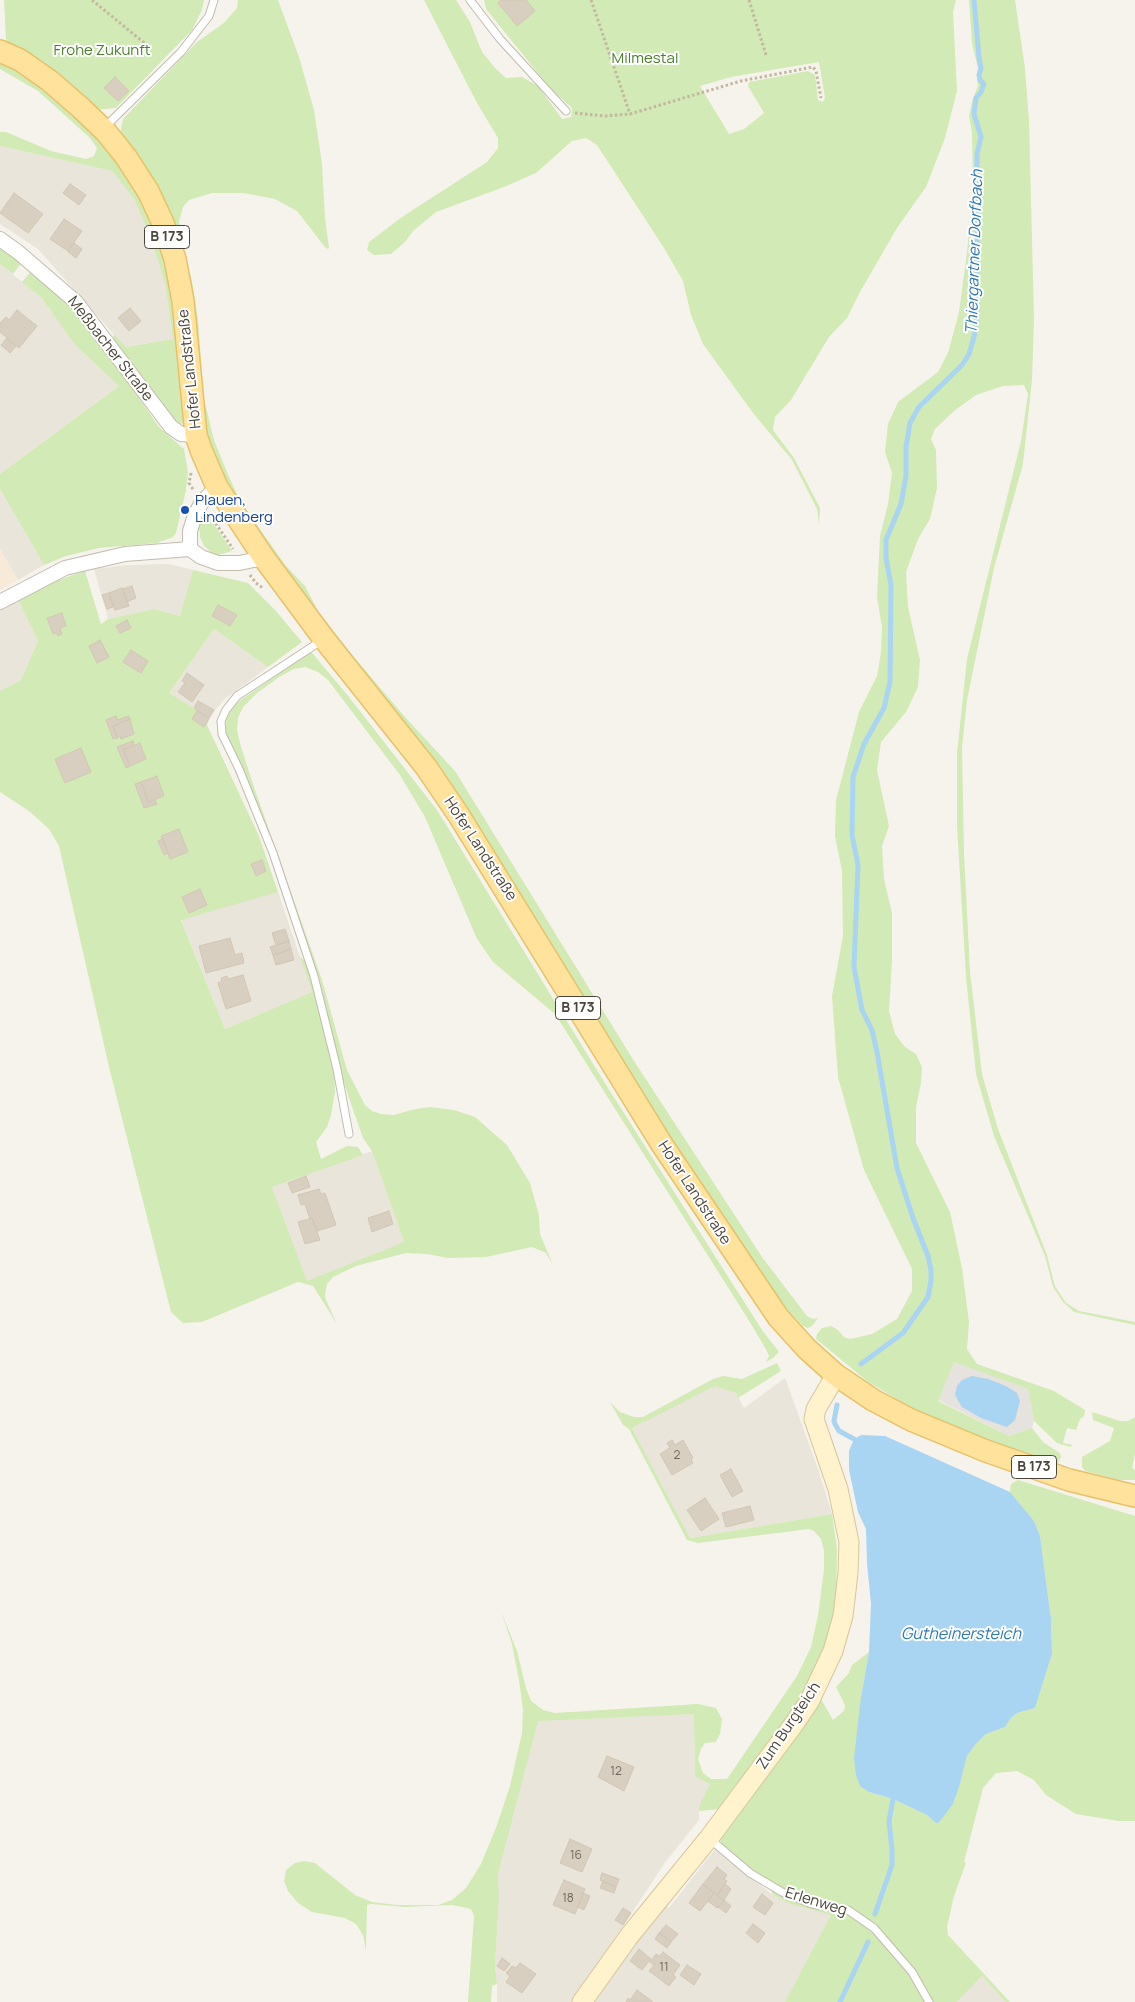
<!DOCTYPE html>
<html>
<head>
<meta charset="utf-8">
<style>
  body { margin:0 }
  canvas { display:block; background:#f6f3ec }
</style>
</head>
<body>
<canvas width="1135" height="2002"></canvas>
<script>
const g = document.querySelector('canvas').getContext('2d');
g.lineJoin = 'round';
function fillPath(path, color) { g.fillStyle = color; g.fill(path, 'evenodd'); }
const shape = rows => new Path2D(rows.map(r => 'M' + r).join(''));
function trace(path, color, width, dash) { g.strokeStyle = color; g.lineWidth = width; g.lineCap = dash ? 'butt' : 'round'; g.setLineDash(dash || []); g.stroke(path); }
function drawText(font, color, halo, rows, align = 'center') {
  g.font = font + ' Manrope,sans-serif'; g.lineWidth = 4; g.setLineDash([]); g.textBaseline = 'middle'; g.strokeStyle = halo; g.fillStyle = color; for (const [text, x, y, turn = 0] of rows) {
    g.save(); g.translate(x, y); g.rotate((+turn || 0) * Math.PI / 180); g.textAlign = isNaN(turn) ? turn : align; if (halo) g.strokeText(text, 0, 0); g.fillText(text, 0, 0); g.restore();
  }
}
fillPath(shape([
  [0,146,112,171,134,199,149,233,165,283,173,339,125,347,38,249,0,224],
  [0,264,41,297,75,345,119,386,0,474],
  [0,489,44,565,18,580,0,549],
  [169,564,193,570,180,616,154,609,108,619,94,569,129,565],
  [18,599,38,641,21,680,0,691,0,609],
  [214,629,268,667,225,699,215,710,210,718,169,693],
  [278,892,312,992,225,1029,181,919],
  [372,1151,404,1242,307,1282,272,1187],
  [785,1378,818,1469,832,1514,690,1538,632,1428,715,1385,736,1393,744,1408],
  [694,1714,695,1776,711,1783,699,1806,699,1820,664,1864,622,1928,571,2002,497,2002,497,1984,495,1966,499,1897,498,1874,538,1720],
  [715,1849,773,1895,790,1904,832,1915,785,2002,593,2002,665,1904,669,1908],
  [982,1976,1007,2002,957,2002]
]), '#eae5da');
fillPath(shape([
  [0,549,18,580,0,590]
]), '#f7ead8');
fillPath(shape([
  [954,1361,1028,1389,1034,1421,1032,1428,1009,1436,938,1400]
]), '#e6e2dd');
fillPath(shape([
  [4,0,204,0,202,10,192,30,116,108,94,110,6,41],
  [238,0,278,0,299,57,314,110,322,164,325,218,329,248,328,249,325,247,297,211,275,199,243,193,212,193,189,200,183,207,179,222,182,246,192,281,198,320,204,399,214,440,229,477,240,501,286,566,305,586,318,611,354,657,405,717,455,771,634,1061,762,1257,807,1316,813,1319,818,1318,812,1326,808,1328,803,1326,780,1302,329,635,223,484,203,429,194,323,120,134,123,119,197,42,224,23,237,8],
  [424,0,456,0,470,22,482,52,496,69,506,78,522,77,538,86,562,119,571,117,572,108,550,88,486,9,484,0,956,0,953,12,957,91,945,138,926,187,897,228,860,292,847,318,829,337,791,400,775,417,773,430,794,458,820,508,819,524,817,509,792,460,753,413,703,344,691,315,683,281,664,248,597,145,586,138,572,141,536,173,504,187,436,212,413,231,405,242,391,254,374,255,367,250,369,242,402,217,487,162,498,148,498,138,477,103],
  [819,62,825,98,823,102,818,100,815,75,808,71,749,82,748,86,764,113,744,129,729,134,700,86,731,77],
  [969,0,1015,0,1025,68,1029,120,1034,318,1032,380,1023,464,994,568,967,700,962,747,964,853,970,972,982,1074,998,1129,1047,1255,1055,1286,1066,1303,1079,1311,1135,1322,1135,1325,1074,1312,1063,1302,1053,1287,1045,1256,994,1136,976,1074,966,977,957,825,957,753,967,659,1021,441,1028,394,1024,385,1003,386,976,395,954,411,935,429,931,439,936,450,937,488,930,519,918,539,906,572,908,607,920,660,918,687,906,712,881,742,877,770,889,826,882,846,884,879,892,913,892,961,889,1011,895,1034,905,1047,916,1054,922,1067,921,1083,916,1107,916,1143,950,1212,962,1268,969,1322,967,1349,977,1364,1054,1391,1085,1410,1084,1416,1080,1419,1076,1430,1067,1428,1063,1443,1073,1445,1070,1447,1057,1443,1034,1421,1028,1389,954,1362,938,1401,1009,1436,1032,1428,1043,1442,1060,1453,1061,1457,1058,1464,1054,1465,959,1431,908,1406,867,1381,816,1339,817,1334,822,1328,831,1326,838,1330,844,1337,850,1339,872,1334,897,1319,912,1291,912,1269,864,1170,838,1077,832,996,843,936,842,871,835,836,836,800,859,712,877,676,881,652,882,627,877,597,880,536,888,504,892,473,885,452,888,424,898,402,938,372,948,353,959,312,967,252,973,191,972,132,969,116,973,98,978,86,977,78,978,68,972,44],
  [0,61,22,73,57,98,100,139,137,190,162,247,171,285,177,328,180,379,185,421,181,424,175,424,111,341,114,334,126,347,173,339,165,283,149,233,134,199,112,171,0,146,0,132,6,132,51,151,86,159,94,156,97,148,90,138,38,91,0,69],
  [0,245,23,261,13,274,0,264],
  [32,270,47,280,94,332,159,427,184,449,188,472,186,490,176,533,173,537,157,543,99,548,66,556,44,565,0,489,0,474,119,386,75,345,41,297,22,282],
  [207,514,232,551,218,555,212,553,204,546,200,537,199,527,202,519],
  [193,570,248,583,275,610,302,642,268,667,214,629,169,693,210,718,207,725,259,836,278,892,181,920,225,1029,312,992,300,957,304,960,312,983,334,1070,335,1092,331,1115,327,1127,316,1142,321,1159,347,1146,358,1147,363,1155,272,1187,307,1281,404,1242,372,1151,363,1138,349,1098,339,1067,320,981,231,750,226,731,226,720,231,710,238,702,310,652,313,654,349,697,437,810,608,1088,762,1330,779,1352,773,1358,766,1362,769,1356,767,1351,748,1319,555,1014,493,962,477,939,425,817,400,775,328,680,318,672,305,667,294,669,281,676,257,693,243,707,238,718,237,730,241,747,254,787,322,980,347,1070,365,1105,372,1111,381,1114,394,1115,411,1110,430,1107,454,1110,475,1117,507,1145,530,1183,539,1215,540,1234,553,1265,546,1253,532,1247,486,1257,448,1258,427,1254,406,1253,356,1266,333,1277,327,1284,325,1294,326,1300,337,1324,313,1286,298,1282,202,1322,183,1323,171,1312,109,1067,59,846,49,829,29,811,0,792,0,691,21,680,38,641,18,599,49,583,85,571,101,624,108,619,154,609,180,616],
  [777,1363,781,1371,738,1398,736,1393,715,1386,632,1428,690,1538,832,1514,837,1549,836,1600,830,1630,820,1659,807,1687,793,1711,721,1809,699,1811,699,1806,710,1784,695,1776,694,1714,538,1721,498,1874,499,1897,495,1966,497,1984,492,1986,491,2002,468,2002,474,1916,471,1909,452,1905,405,1907,371,1904,367,1905,366,1951,363,1935,356,1924,345,1918,312,1912,298,1903,288,1891,284,1881,286,1870,295,1863,304,1861,315,1863,355,1895,372,1902,397,1905,438,1905,452,1900,466,1888,481,1864,497,1825,510,1786,522,1733,523,1710,519,1680,512,1644,501,1611,517,1651,526,1688,531,1701,543,1710,555,1713,698,1704,716,1708,722,1719,720,1734,716,1742,705,1743,701,1749,698,1759,703,1773,711,1779,727,1779,797,1676,811,1647,818,1615,824,1570,824,1551,821,1539,814,1531,809,1529,698,1543,687,1540,629,1429,623,1425,610,1402,620,1412,634,1417,643,1417,713,1379,723,1376,742,1379],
  [1092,1412,1120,1421,1128,1421,1135,1417,1135,1454,1132,1468,1135,1470,1135,1480,1119,1480,1085,1471,1082,1467,1082,1457,1110,1441,1114,1428,1093,1420],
  [1018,1480,1135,1516,1135,1821,1118,1821,1076,1814,1046,1795,1034,1780,1017,1771,996,1773,983,1788,964,1862,966,1863,954,1896,947,1927,948,1935,1010,2002,1006,2002,982,1976,957,2002,933,2002,917,1977,906,1970,925,2002,785,2002,831,1915,790,1904,773,1895,767,1880,749,1869,725,1848,719,1839,821,1699,833,1720,844,1711,845,1705,836,1687,849,1673,852,1665,869,1652,861,1697,869,1792,893,1799,927,1815,937,1824,953,1804,960,1784,967,1756,975,1745,986,1734,1005,1727,1011,1718,1017,1713,1035,1708,1052,1654,1051,1619,1040,1536,1034,1521,1010,1492,1011,1484]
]), '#d2eab5');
fillPath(shape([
  [972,1376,988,1379,1006,1386,1017,1393,1020,1401,1015,1420,1007,1427,981,1418,962,1407,955,1395,957,1386,962,1380],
  [861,1435,885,1436,1010,1492,1034,1521,1040,1536,1051,1619,1052,1654,1035,1708,1017,1713,1011,1718,1005,1727,986,1734,975,1745,967,1756,960,1784,953,1804,941,1820,937,1824,927,1815,893,1799,869,1792,860,1786,856,1775,854,1758,861,1697,869,1652,871,1604,867,1563,866,1529,858,1512,849,1470,849,1451,854,1439]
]), '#a9d4f2');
trace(shape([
  [861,1364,903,1333,928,1297,931,1281,931,1270,928,1256,913,1218,897,1168,877,1052,872,1030,862,1010,854,967,858,865,852,835,853,777,864,744,884,708,890,682,891,585,886,558,886,540,901,504,906,476,906,447,910,423,919,407,962,365,969,354,974,337,977,315,977,154,981,137,974,114,976,98,981,92,984,84,980,80,979,75,981,68,979,58,974,0],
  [837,1405,834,1421,835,1424,839,1431,854,1439],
  [875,1914,892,1865,892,1850,889,1821,893,1799],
  [840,2002,868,1942]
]), '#a9d4f2', 5);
const building = shape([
  [501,0,526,0,535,11,517,26,498,3,501,0],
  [115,77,129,91,118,101,104,88,115,77],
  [70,184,86,195,79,205,63,193,70,184],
  [14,193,43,214,28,233,0,213,14,193],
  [64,219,82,231,68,251,50,239,64,219],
  [74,243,82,249,76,258,68,252,74,243],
  [130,308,141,321,129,331,118,318,130,308],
  [17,310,37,326,19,348,0,332,0,323,6,317,9,320,17,310],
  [7,338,16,346,10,353,1,345,7,338],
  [132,586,136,598,127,602,123,589,132,586],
  [122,588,129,606,115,610,109,593,122,588],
  [109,593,113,607,107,609,102,595,109,593],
  [218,605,237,615,230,626,212,616,218,605],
  [62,613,66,626,60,628,62,634,58,636,56,633,53,634,47,618,62,613],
  [127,620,131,628,120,633,116,626,127,620],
  [100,640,109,657,97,663,89,646,100,640],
  [131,650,148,661,141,673,123,662,131,650],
  [187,673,204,685,192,702,178,692,185,683,182,681,187,673],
  [198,701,214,710,209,718,194,708,198,701],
  [197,711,209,718,204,727,192,719,197,711],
  [116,716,117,720,129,716,130,719,113,726,118,738,113,739,106,720,116,716],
  [130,719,134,734,121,739,120,736,118,738,113,726,130,719],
  [133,741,134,745,123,750,130,766,126,768,117,747,133,741],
  [140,743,146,759,130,766,123,750,140,743],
  [81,748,91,772,65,783,55,759,81,748],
  [157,776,164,796,148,802,141,782,157,776],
  [141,782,148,802,155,800,157,804,144,808,135,784,141,782],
  [179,829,188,852,170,859,161,836,179,829],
  [163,839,168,853,164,855,158,841,163,839],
  [262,860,266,871,256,876,251,864,262,860],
  [200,889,207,905,189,913,182,897,200,889],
  [285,929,289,941,276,945,272,933,285,929],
  [230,938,235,955,242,953,244,963,206,973,199,946,230,938],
  [289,941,291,949,273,955,270,947,289,941],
  [291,949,294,960,276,965,273,955,291,949],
  [243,975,251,1001,226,1009,218,983,222,981,221,978,227,976,228,979,243,975],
  [306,1176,310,1187,292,1193,288,1183,306,1176],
  [319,1189,321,1194,325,1193,336,1225,317,1231,312,1218,310,1219,305,1204,301,1205,298,1195,319,1189],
  [389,1211,393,1224,372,1232,368,1218,389,1211],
  [312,1218,320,1240,305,1244,298,1222,312,1218],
  [672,1440,675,1445,683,1440,693,1458,691,1460,693,1463,672,1475,660,1454,670,1448,667,1443,672,1440],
  [731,1469,743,1491,732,1497,720,1475,731,1469],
  [705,1498,719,1519,701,1531,687,1510,705,1498],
  [750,1506,754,1520,726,1527,722,1513,750,1506],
  [607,1756,634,1767,624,1791,598,1777,607,1756],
  [570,1839,592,1849,582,1872,560,1863,570,1839],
  [717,1867,727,1875,724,1879,727,1881,717,1895,703,1884,717,1867],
  [602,1873,619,1879,616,1887,600,1880,602,1873],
  [564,1880,585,1889,575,1914,553,1905,564,1880],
  [603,1881,616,1887,614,1893,600,1888,603,1881],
  [703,1884,714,1893,700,1911,689,1903,703,1884],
  [725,1884,731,1889,724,1900,717,1895,725,1884],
  [583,1893,590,1896,584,1910,578,1907,583,1893],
  [714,1893,724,1900,717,1908,708,1901,714,1893],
  [762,1894,773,1903,765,1915,753,1907,762,1894],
  [724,1900,731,1906,726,1913,718,1907,724,1900],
  [623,1908,631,1913,623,1925,615,1920,623,1908],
  [753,1924,765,1933,758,1943,746,1933,753,1924],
  [666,1925,678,1934,671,1942,659,1933,666,1925],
  [659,1933,671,1942,667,1948,655,1939,659,1933],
  [639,1949,651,1959,642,1970,630,1961,639,1949],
  [663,1952,680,1965,673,1975,676,1977,669,1986,649,1971,654,1965,650,1962,656,1954,660,1956,663,1952],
  [502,1958,510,1964,504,1971,497,1966,502,1958],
  [520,1963,536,1974,522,1993,506,1982,510,1976,506,1973,512,1966,516,1968,520,1963],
  [687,1965,701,1974,694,1985,680,1975,687,1965],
  [637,1990,653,2002,626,2002,628,1998,630,2000,637,1990]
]);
fillPath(building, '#d8cfc1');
trace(building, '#d3c7b4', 1);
const lane = shape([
  [470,0,500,39,566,111],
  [105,127,181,52,209,16,214,0],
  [321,641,237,696,226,710,221,721,222,734,239,769,273,853,314,976,337,1069,349,1134],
  [710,1839,750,1873,782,1892,812,1904,848,1910,874,1928,912,1972,929,2002]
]);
const street = shape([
  [0,239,18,252,76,302,171,427,181,434,196,435],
  [190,549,190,531,195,515,202,502,217,487],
  [0,602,65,568,125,554,190,549,201,557,218,563,239,563,264,558]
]);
const secondary = shape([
  [582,2002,630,1935,709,1838,794,1724,809,1702,833,1651,843,1616,848,1573,849,1542,838,1489,814,1419,816,1409,836,1375]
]);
const primary = shape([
  [0,51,20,60,50,81,81,108,106,132,126,157,148,191,163,223,175,259,183,301,196,435,201,450,217,487,264,558,324,639,426,767,458,814,661,1143,778,1317,807,1349,836,1375,873,1400,911,1420,986,1451,1069,1480,1135,1496]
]);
trace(lane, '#c2bbae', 9);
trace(street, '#c2bbae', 16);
trace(secondary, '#d6c79b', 21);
trace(primary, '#e6c16a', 24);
trace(shape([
  [92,0,148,46],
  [591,0,630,114],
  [749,0,766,55],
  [575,113,605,116,630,114,741,81,813,67,816,71,821,98],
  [191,473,189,483,194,491],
  [210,515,233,549],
  [250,575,256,583,263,588]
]), '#c4b79f', 3, [2.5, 2.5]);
trace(lane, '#fff', 7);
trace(street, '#fff', 14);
trace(secondary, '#fff3cd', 19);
trace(primary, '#ffe39c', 21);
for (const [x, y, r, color] of [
  [185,510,5,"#1a4fb4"]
]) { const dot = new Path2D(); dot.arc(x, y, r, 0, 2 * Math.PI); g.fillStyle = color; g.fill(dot); trace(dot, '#fff', 2); }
drawText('12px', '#6e675b', null, [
  ["2",677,1456],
  ["12",616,1772],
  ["16",576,1856],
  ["18",568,1899],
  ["11",664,1968]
]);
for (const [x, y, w] of [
  [167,237,45],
  [578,1008,45],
  [1034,1467,45]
]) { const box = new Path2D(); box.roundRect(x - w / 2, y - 11.5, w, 23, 4); g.fillStyle = '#fff'; g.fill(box); trace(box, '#4b4439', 1); }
drawText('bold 14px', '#4b4439', null, [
  ["B 173",167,237],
  ["B 173",578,1008],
  ["B 173",1034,1467]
]);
drawText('15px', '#4a7f2a', '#fff', [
  ["Frohe Zukunft",102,51],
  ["Milmestal",645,59]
]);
drawText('15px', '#4b4439', '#fff', [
  ["Meßbacher Straße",110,349,52],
  ["Hofer Landstraße",190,369,-96],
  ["Hofer Landstraße",480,849,57],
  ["Hofer Landstraße",694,1193,57],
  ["Zum Burgteich",789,1726,-56],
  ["Erlenweg",816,1902,17]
]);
drawText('15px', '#164399', '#fff', [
  ["Plauen,",195,501],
  ["Lindenberg",195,518]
], 'left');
drawText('italic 16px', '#2e7ab2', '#fff', [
  ["Thiergartner Dorfbach",975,252,-88],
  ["Gutheinersteich",961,1635]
]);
</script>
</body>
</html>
